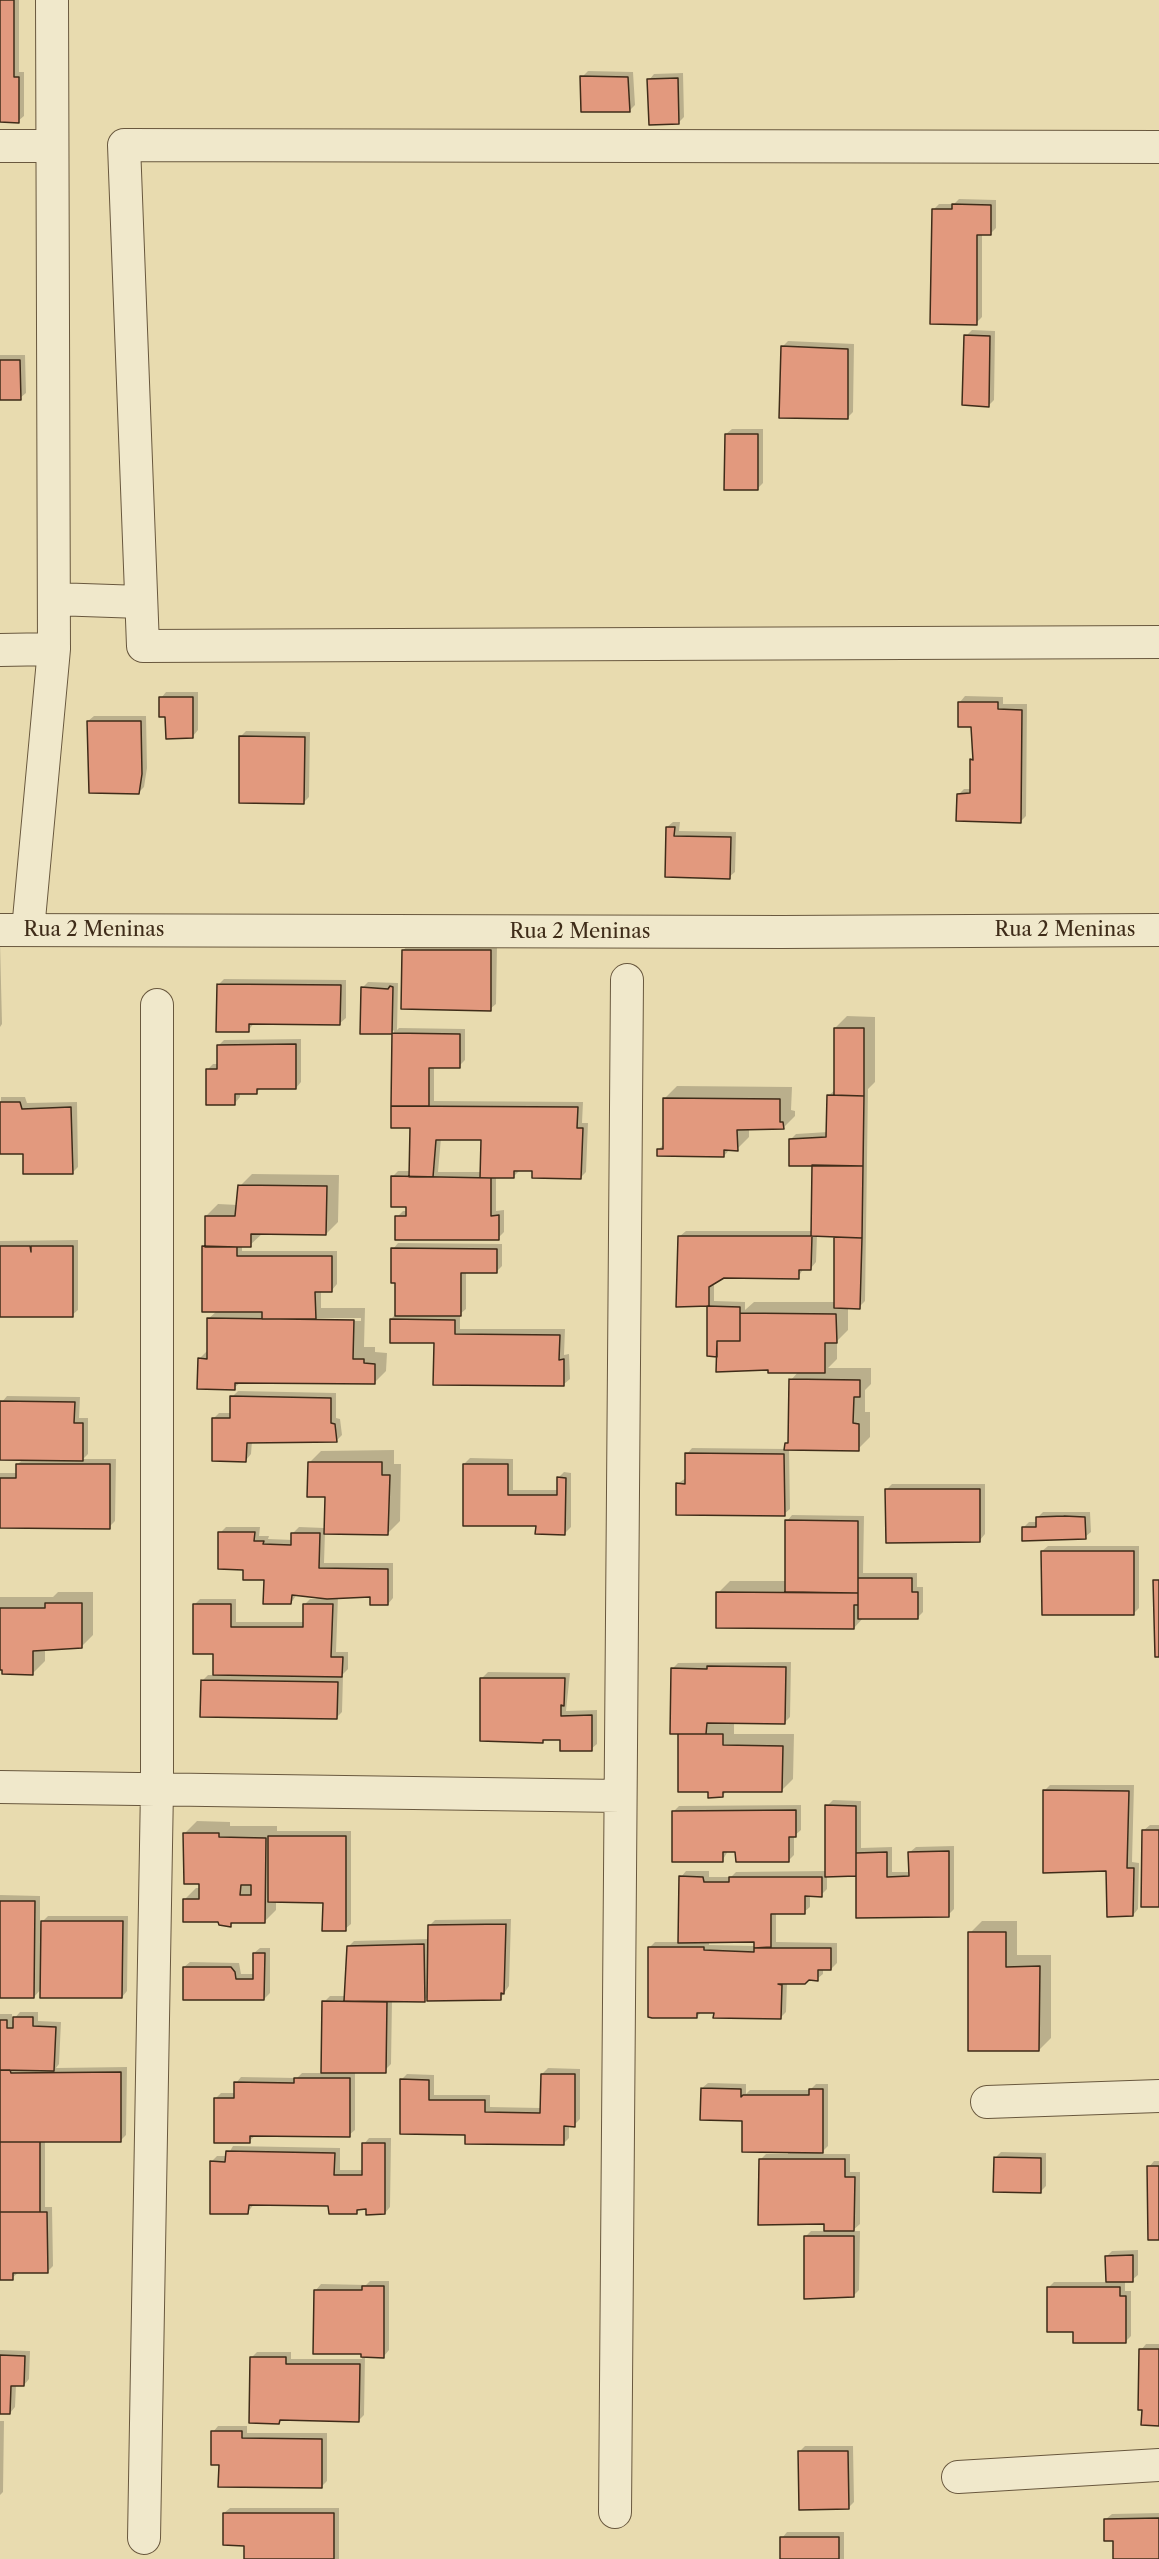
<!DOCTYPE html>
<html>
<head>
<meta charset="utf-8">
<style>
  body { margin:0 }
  canvas { display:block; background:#e8dbaf }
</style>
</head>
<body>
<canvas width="1159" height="2559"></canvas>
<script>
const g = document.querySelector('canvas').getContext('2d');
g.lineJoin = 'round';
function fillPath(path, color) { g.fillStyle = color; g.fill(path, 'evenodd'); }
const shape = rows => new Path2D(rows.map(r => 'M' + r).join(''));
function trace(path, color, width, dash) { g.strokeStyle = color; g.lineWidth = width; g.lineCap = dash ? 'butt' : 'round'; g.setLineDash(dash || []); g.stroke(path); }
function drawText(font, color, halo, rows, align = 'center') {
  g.font = font + ' "Libre Caslon Text",serif'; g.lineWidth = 4.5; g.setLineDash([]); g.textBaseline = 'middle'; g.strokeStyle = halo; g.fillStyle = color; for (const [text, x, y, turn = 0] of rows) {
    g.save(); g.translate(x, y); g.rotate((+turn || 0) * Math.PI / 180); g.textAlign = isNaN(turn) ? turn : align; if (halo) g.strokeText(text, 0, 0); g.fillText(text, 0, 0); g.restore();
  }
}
fillPath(shape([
  [0,0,19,0,19,72,24,72,24,116,18,121,0,121],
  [588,71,633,72,635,105,629,111,582,77],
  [683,73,684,117,679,122,649,80,654,74],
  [959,199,996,200,996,228,990,234,982,234,982,317,976,323,933,210,939,204,954,204],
  [972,330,995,331,994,400,988,406,966,336],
  [788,341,854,344,853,412,847,418,782,347],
  [0,355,25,355,26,393,20,398,0,398],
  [732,429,763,429,763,483,757,489,726,434],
  [166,692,198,692,198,730,193,736,161,698],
  [965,696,1003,697,1003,704,1027,704,1026,816,1021,821,958,795,964,789,972,789,971,760,974,757,972,726,960,702],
  [94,716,146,716,147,768,144,787,138,793,88,721],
  [246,731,310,732,309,797,303,803,241,736],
  [673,822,680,822,679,831,736,832,735,872,729,877,667,876,667,827],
  [0,942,2,1024,0,1027],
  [409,945,497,945,496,1004,490,1009,403,950],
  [224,979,346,980,346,1018,340,1023,254,1023,248,1031,218,985],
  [368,982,398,983,397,1030,399,1028,465,1029,465,1060,459,1066,434,1066,434,1101,583,1102,582,1123,588,1123,586,1172,581,1177,533,1170,520,1170,514,1176,496,1176,496,1211,504,1210,504,1232,498,1238,397,1217,403,1211,407,1211,408,1205,392,1177,398,1171,411,1171,412,1127,393,1126,394,1030,392,1032,362,988],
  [441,1138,482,1139,482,1172,438,1172],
  [847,1016,875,1017,875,1082,868,1089,865,1301,859,1307,848,1307,848,1330,837,1341,837,1359,828,1368,871,1368,871,1384,865,1390,865,1412,870,1412,870,1437,858,1449,789,1448,790,1509,784,1514,677,1484,686,1478,687,1454,692,1448,786,1449,790,1440,791,1380,799,1371,769,1369,709,1355,709,1305,680,1236,686,1231,814,1231,813,1164,790,1140,796,1134,828,1132,828,1096,835,1090,835,1028],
  [817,1235,836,1235,836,1302,754,1302,745,1310,745,1302,714,1301,714,1282,723,1277,798,1277,804,1268,811,1268,816,1262],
  [301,1039,301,1082,296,1088,261,1088,257,1092,240,1092,240,1097,235,1103,207,1070,213,1064,218,1064,218,1046,224,1040],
  [677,1086,792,1087,791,1110,795,1111,795,1116,783,1128,749,1128,749,1137,737,1149,730,1149,724,1156,659,1149,665,1143,665,1098],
  [1,1097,25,1097,27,1103,77,1102,78,1167,72,1173,24,1152,0,1152],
  [252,1174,339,1175,338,1222,326,1234,263,1233,250,1245,242,1245,242,1251,337,1251,337,1284,332,1290,321,1290,321,1308,365,1308,364,1347,375,1347,375,1352,387,1353,386,1371,374,1383,241,1382,234,1388,199,1359,208,1350,208,1319,217,1311,203,1247,206,1244,206,1216,218,1204,238,1205,240,1186],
  [278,1318,361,1318,361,1321,278,1320],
  [78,1240,78,1310,72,1315,0,1315,0,1241],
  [398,1243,502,1244,502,1266,496,1272,466,1271,466,1309,460,1314,460,1329,565,1329,564,1355,569,1354,570,1379,564,1384,435,1342,391,1319,396,1314,397,1281,393,1249],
  [238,1391,336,1393,336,1418,340,1419,342,1435,336,1441,252,1441,251,1454,246,1460,213,1419,219,1413,232,1413,232,1397],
  [7,1396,80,1397,79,1418,88,1418,88,1454,83,1459,116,1459,115,1521,109,1527,0,1527,0,1473,17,1473,17,1465,23,1459,0,1459,2,1402],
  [394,1450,394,1464,401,1464,400,1521,388,1533,325,1532,324,1563,393,1563,393,1598,388,1604,372,1595,338,1597,336,1652,348,1652,348,1669,341,1676,343,1676,342,1712,336,1718,202,1681,208,1675,215,1675,214,1653,195,1604,200,1599,236,1599,236,1622,304,1622,304,1605,310,1599,320,1599,297,1594,291,1603,265,1579,244,1568,220,1533,226,1527,260,1527,259,1536,269,1536,268,1539,293,1540,293,1533,299,1527,325,1528,326,1496,309,1463,321,1451],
  [470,1458,513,1459,513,1490,558,1490,558,1478,564,1472,571,1473,571,1527,565,1533,537,1525,464,1464],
  [892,1484,985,1484,985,1534,980,1540,887,1489],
  [1043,1512,1090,1512,1091,1532,1085,1537,1023,1528,1029,1522,1037,1522,1037,1518],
  [792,1515,864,1516,863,1573,917,1573,917,1587,923,1587,923,1612,917,1618,864,1617,854,1628,718,1593,730,1581,787,1581,787,1521],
  [1048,1546,1139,1546,1139,1608,1134,1613,1042,1551],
  [58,1592,93,1592,93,1635,81,1647,45,1649,45,1661,33,1673,0,1668,0,1597,53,1597],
  [791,1662,790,1717,785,1722,734,1722,734,1734,794,1734,793,1779,781,1791,728,1790,722,1796,710,1790,680,1735,672,1669,678,1663],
  [488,1672,570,1673,566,1711,597,1710,597,1744,591,1749,562,1739,545,1739,543,1742,482,1678],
  [1050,1785,1134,1785,1132,1862,1139,1863,1138,1909,1133,1915,1108,1869,1044,1791],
  [833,1800,861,1801,861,1848,892,1847,892,1872,910,1872,910,1852,916,1847,954,1846,954,1909,948,1915,858,1875,827,1875,827,1889,821,1895,810,1895,810,1907,804,1912,776,1912,776,1942,837,1943,837,1963,831,1969,823,1969,823,1974,817,1979,787,1983,786,2012,781,2017,702,2011,697,2017,650,1947,655,1942,680,1942,681,1877,686,1871,709,1871,709,1877,731,1877,736,1872,827,1871,827,1806],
  [709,1941,755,1941,755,1946,709,1945],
  [801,1805,801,1830,794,1836,794,1855,788,1861,737,1850,728,1851,722,1861,673,1812,679,1806],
  [197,1821,230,1822,230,1826,277,1826,277,1831,351,1831,351,1924,345,1929,324,1902,276,1901,276,1910,264,1922,234,1922,230,1926,184,1900,196,1888,201,1888,185,1833],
  [1150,1825,1159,1825,1159,1905,1144,1830],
  [0,1895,40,1896,40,1924,48,1916,128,1916,127,1991,122,1997,42,1988,34,1997,0,1996],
  [511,1919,509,1986,500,1999,429,1996,424,2000,392,2000,391,2064,385,2070,355,2070,355,2130,349,2135,256,2135,249,2141,216,2098,221,2093,236,2093,236,2083,241,2077,297,2078,302,2073,322,2073,324,2002,330,1996,346,1996,349,1946,354,1941,429,1939,429,1926,435,1920],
  [982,1921,1017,1921,1017,1955,1051,1955,1051,2038,1039,2050,970,1933],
  [260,1948,270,1948,270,1993,264,1999,184,1967,190,1962,239,1963,241,1974,254,1974,254,1953],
  [20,2012,38,2012,38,2021,61,2022,59,2064,56,2068,127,2067,126,2135,121,2140,45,2141,45,2207,52,2207,53,2266,47,2272,19,2272,12,2278,0,2278,0,2014,12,2014,12,2021],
  [548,2068,580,2069,580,2119,574,2125,569,2125,569,2138,563,2144,466,2133,401,2080,407,2074,434,2075,434,2095,490,2095,490,2107,541,2108,542,2074],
  [708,2083,746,2084,746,2094,750,2090,810,2090,816,2084,828,2084,828,2146,820,2154,850,2154,850,2172,860,2172,860,2224,852,2231,860,2231,859,2290,854,2295,805,2237,811,2231,826,2231,826,2223,760,2160,766,2154,788,2154,788,2151,702,2088],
  [369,2138,391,2138,390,2207,385,2213,367,2208,360,2208,356,2212,330,2205,254,2204,248,2212,211,2162,217,2156,227,2156,233,2146,340,2148,340,2170,363,2170,364,2144],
  [1001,2152,1046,2153,1046,2186,1040,2192,995,2158],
  [1154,2161,1159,2161,1159,2238,1149,2167],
  [1138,2250,1138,2275,1132,2280,1125,2281,1125,2291,1131,2291,1131,2336,1125,2342,1048,2288,1054,2282,1107,2282,1107,2256,1112,2251],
  [370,2281,389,2281,389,2350,384,2356,365,2356,364,2415,359,2420,282,2419,279,2422,251,2358,257,2352,291,2352,291,2359,362,2359,363,2353,316,2290,321,2284,366,2285],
  [1146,2344,1159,2344,1159,2424,1141,2350],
  [0,2350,30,2351,29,2379,24,2385,16,2385,15,2407,10,2413,0,2413],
  [0,2421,4,2421,3,2492,0,2495],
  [218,2426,247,2426,247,2433,327,2433,327,2481,322,2486,213,2432],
  [805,2446,853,2446,854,2502,849,2507,799,2452],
  [230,2508,339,2508,339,2559,245,2559,246,2544,224,2513],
  [1159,2513,1159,2559,1114,2559,1114,2539,1106,2519,1112,2514],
  [787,2532,844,2532,844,2559,781,2559,782,2538]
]), '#0003');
const building = shape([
  [0,0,14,0,14,77,19,77,19,123,0,122,0,0],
  [580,76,628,77,630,112,581,112,580,76],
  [678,78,679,124,649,125,647,79,678,78],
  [952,204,991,205,991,235,977,235,977,325,930,324,932,209,952,209,952,204],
  [964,335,990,336,989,407,962,405,964,335],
  [781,346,848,349,848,419,779,418,781,346],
  [0,360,20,360,21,400,0,400,0,360],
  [725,434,758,434,758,490,724,490,725,434],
  [159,697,193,697,193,738,166,739,165,717,159,717,159,697],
  [958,702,998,702,998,709,1022,710,1021,823,956,821,957,794,970,793,970,759,973,760,971,727,958,727,958,702],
  [87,721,141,721,142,774,139,794,89,793,87,721],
  [239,736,305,737,304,804,239,803,239,736],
  [666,827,675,827,674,836,731,837,730,879,665,877,666,827],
  [402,950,491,950,491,1011,401,1009,402,950],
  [217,984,341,985,340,1025,249,1024,249,1032,216,1032,217,984],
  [390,986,393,987,392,1034,360,1034,361,987,388,989,390,986],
  [834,1028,864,1028,864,1096,834,1095,834,1028],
  [392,1033,460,1034,460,1068,429,1068,429,1106,391,1106,392,1033],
  [296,1044,296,1089,257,1089,257,1094,235,1094,235,1105,206,1105,206,1069,217,1069,217,1045,296,1044],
  [827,1095,864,1096,863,1166,789,1166,789,1139,826,1137,827,1095],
  [663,1098,780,1099,780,1122,783,1122,784,1129,737,1130,738,1151,724,1150,724,1157,657,1156,657,1149,663,1149,663,1098],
  [0,1102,20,1102,22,1109,71,1107,73,1174,23,1174,23,1154,0,1154,0,1102],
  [391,1106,578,1107,577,1128,583,1128,581,1179,532,1178,532,1171,514,1171,514,1178,480,1178,481,1140,436,1140,433,1177,409,1177,410,1128,391,1128,391,1106],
  [812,1165,863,1166,862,1238,811,1236,812,1165],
  [391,1176,491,1178,491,1216,499,1215,499,1240,395,1240,395,1216,406,1216,406,1207,391,1207,391,1176],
  [238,1185,327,1186,326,1235,251,1234,251,1247,205,1247,205,1216,235,1216,238,1185],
  [678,1236,812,1236,811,1270,799,1270,799,1279,724,1278,709,1287,709,1306,676,1307,678,1236],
  [834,1237,862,1238,860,1309,834,1308,834,1237],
  [0,1246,30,1246,31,1252,31,1246,73,1246,73,1317,0,1317,0,1246],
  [202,1246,237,1247,237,1256,332,1256,332,1292,315,1292,316,1319,262,1319,262,1312,202,1312,202,1246],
  [391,1248,497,1249,497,1273,461,1273,461,1316,395,1316,395,1283,391,1283,391,1248],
  [707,1306,740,1307,740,1341,717,1341,717,1357,707,1356,707,1306],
  [740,1313,836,1314,837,1343,825,1343,825,1373,768,1373,768,1370,716,1372,717,1341,740,1341,740,1313],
  [207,1318,354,1320,353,1359,364,1359,364,1363,375,1364,375,1384,235,1383,235,1390,197,1389,198,1358,207,1359,207,1318],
  [390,1319,455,1320,455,1334,560,1335,559,1360,564,1359,564,1386,433,1385,434,1343,390,1343,390,1319],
  [789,1379,860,1380,860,1397,854,1397,853,1423,859,1424,859,1451,784,1450,785,1443,788,1443,789,1379],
  [230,1396,331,1398,331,1423,335,1424,337,1442,247,1443,246,1462,212,1461,212,1418,230,1418,230,1396],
  [0,1401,75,1402,74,1423,83,1423,83,1461,0,1460,0,1401],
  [685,1453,784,1454,785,1516,676,1515,676,1483,685,1484,685,1453],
  [308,1462,382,1462,382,1475,390,1475,388,1535,324,1534,325,1497,307,1497,308,1462],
  [16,1464,110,1464,110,1529,0,1528,0,1478,16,1478,16,1464],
  [463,1464,508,1464,508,1495,557,1495,557,1477,566,1478,565,1535,535,1534,536,1526,463,1526,463,1464],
  [885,1489,980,1489,980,1542,886,1543,885,1489],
  [1064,1516,1085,1517,1086,1539,1022,1541,1022,1527,1036,1527,1036,1517,1064,1516],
  [785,1520,858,1521,858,1593,785,1592,785,1520],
  [218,1532,255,1532,254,1541,264,1541,263,1544,291,1545,291,1533,320,1533,319,1568,388,1569,388,1605,370,1605,370,1597,327,1599,292,1595,291,1604,263,1604,264,1580,243,1580,243,1570,218,1569,218,1532],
  [1041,1551,1134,1551,1134,1615,1042,1615,1041,1551],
  [858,1578,912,1578,912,1592,918,1592,918,1619,858,1619,858,1578],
  [1153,1580,1159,1580,1159,1657,1155,1657,1153,1580],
  [716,1592,858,1593,858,1605,854,1605,854,1629,716,1628,716,1592],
  [45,1603,82,1603,82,1648,33,1651,33,1675,2,1674,2,1670,0,1670,0,1608,45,1608,45,1603],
  [193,1604,231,1604,231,1627,303,1627,303,1604,333,1604,331,1657,343,1657,342,1677,213,1675,213,1654,193,1654,193,1604],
  [707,1666,786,1667,785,1724,707,1723,706,1734,670,1734,671,1668,707,1669,707,1666],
  [480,1678,565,1678,564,1706,561,1705,561,1716,592,1715,592,1751,560,1751,560,1740,543,1740,543,1743,480,1741,480,1678],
  [201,1680,338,1682,337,1719,200,1717,201,1680],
  [678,1734,723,1734,723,1745,783,1746,782,1792,723,1792,723,1797,708,1798,708,1792,678,1792,678,1734],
  [1043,1790,1129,1791,1127,1868,1134,1868,1133,1916,1107,1917,1106,1871,1043,1873,1043,1790],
  [825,1805,856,1806,856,1876,825,1877,825,1805],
  [796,1810,796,1837,789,1837,789,1862,736,1862,735,1852,723,1852,723,1862,672,1862,672,1811,796,1810],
  [1142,1830,1159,1830,1159,1907,1141,1907,1142,1830],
  [183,1833,219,1833,219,1837,266,1838,265,1923,231,1923,231,1927,219,1925,218,1922,183,1922,183,1899,199,1899,199,1884,184,1884,183,1833],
  [241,1885,251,1885,251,1895,240,1895,241,1885],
  [268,1836,346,1836,346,1931,322,1931,323,1903,268,1902,268,1836],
  [949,1851,949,1917,856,1918,856,1853,887,1852,887,1877,909,1876,908,1852,949,1851],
  [679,1876,703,1877,704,1882,729,1882,729,1877,822,1877,822,1897,805,1896,805,1914,771,1914,771,1947,754,1948,754,1942,678,1943,679,1876],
  [0,1901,35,1901,34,1998,0,1998,0,1901],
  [41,1921,123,1921,122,1998,40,1998,41,1921],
  [506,1924,504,1994,501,1993,501,2000,427,2001,428,1925,506,1924],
  [968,1932,1006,1932,1006,1967,1040,1966,1039,2051,968,2051,968,1932],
  [424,1944,425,2002,344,2001,347,1946,424,1944],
  [648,1947,704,1947,704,1950,754,1952,754,1948,831,1948,831,1970,818,1970,818,1981,809,1980,805,1984,778,1984,782,1985,781,2019,713,2018,714,2013,697,2013,697,2018,652,2018,648,2017,648,1947],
  [253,1953,265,1953,264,2000,183,2000,183,1967,231,1967,235,1972,236,1979,253,1979,253,1953],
  [322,2001,387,2002,386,2073,321,2073,322,2001],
  [13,2017,33,2017,33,2026,56,2027,54,2071,0,2070,0,2020,7,2020,7,2028,13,2028,13,2017],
  [0,2070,10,2070,11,2073,121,2072,121,2142,0,2142,0,2070],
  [541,2074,575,2074,575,2127,564,2126,564,2145,465,2144,465,2135,400,2134,400,2079,429,2080,429,2100,485,2100,485,2112,540,2113,541,2074],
  [294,2078,350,2078,350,2137,250,2136,250,2143,214,2143,214,2098,234,2098,234,2082,294,2083,294,2078],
  [701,2088,741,2089,741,2097,743,2095,809,2095,809,2089,823,2089,823,2153,742,2152,742,2121,700,2120,701,2088],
  [0,2142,40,2142,40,2212,0,2212,0,2142],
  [362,2143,385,2143,385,2214,366,2215,366,2209,357,2210,357,2214,329,2214,328,2206,249,2205,248,2214,210,2214,210,2161,225,2162,226,2151,335,2153,334,2175,362,2175,362,2143],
  [994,2157,1041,2158,1041,2193,993,2192,994,2157],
  [759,2159,845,2159,845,2177,855,2177,854,2231,824,2231,824,2224,758,2225,759,2159],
  [1147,2166,1159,2166,1159,2240,1148,2240,1147,2166],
  [0,2212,47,2212,48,2273,13,2273,13,2280,0,2280,0,2212],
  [804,2236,854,2236,854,2297,804,2299,804,2236],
  [1133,2255,1133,2282,1106,2282,1105,2256,1133,2255],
  [362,2286,384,2286,384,2358,361,2357,361,2354,313,2354,314,2290,362,2290,362,2286],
  [1047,2287,1120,2287,1120,2296,1126,2296,1126,2343,1073,2343,1073,2332,1047,2332,1047,2287],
  [1139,2349,1159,2349,1159,2426,1141,2425,1142,2410,1138,2410,1139,2349],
  [0,2355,25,2356,24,2386,11,2386,10,2414,0,2414,0,2355],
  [250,2357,286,2357,286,2364,360,2364,359,2422,280,2420,279,2424,249,2423,250,2357],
  [211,2431,242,2431,242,2438,322,2439,322,2488,218,2487,219,2465,211,2465,211,2431],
  [798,2451,848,2451,849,2509,799,2510,798,2451],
  [223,2513,334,2513,334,2559,244,2559,244,2546,223,2545,223,2513],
  [1159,2518,1159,2559,1113,2559,1113,2541,1104,2541,1104,2519,1159,2518],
  [780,2537,839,2537,839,2559,780,2559,780,2537]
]);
fillPath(building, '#e2997e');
trace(building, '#3f2c19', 1.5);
const street = shape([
  [0,146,52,146],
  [1159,147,124,145,143,646,1159,642],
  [54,599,141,602],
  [0,650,54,649],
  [0,930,782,932,1159,930],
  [28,930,54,649,52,0],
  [0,1787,620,1796],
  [987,2102,1159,2096],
  [958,2477,1159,2465],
  [615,2512,627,980],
  [144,2538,157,1788,157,1005]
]);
trace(street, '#69583e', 34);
trace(street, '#f0e8cb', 32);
drawText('20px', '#3f2c19', '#f0e8cb', [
  ["Rua 2 Meninas",94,930],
  ["Rua 2 Meninas",1065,930],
  ["Rua 2 Meninas",580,932]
]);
</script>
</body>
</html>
